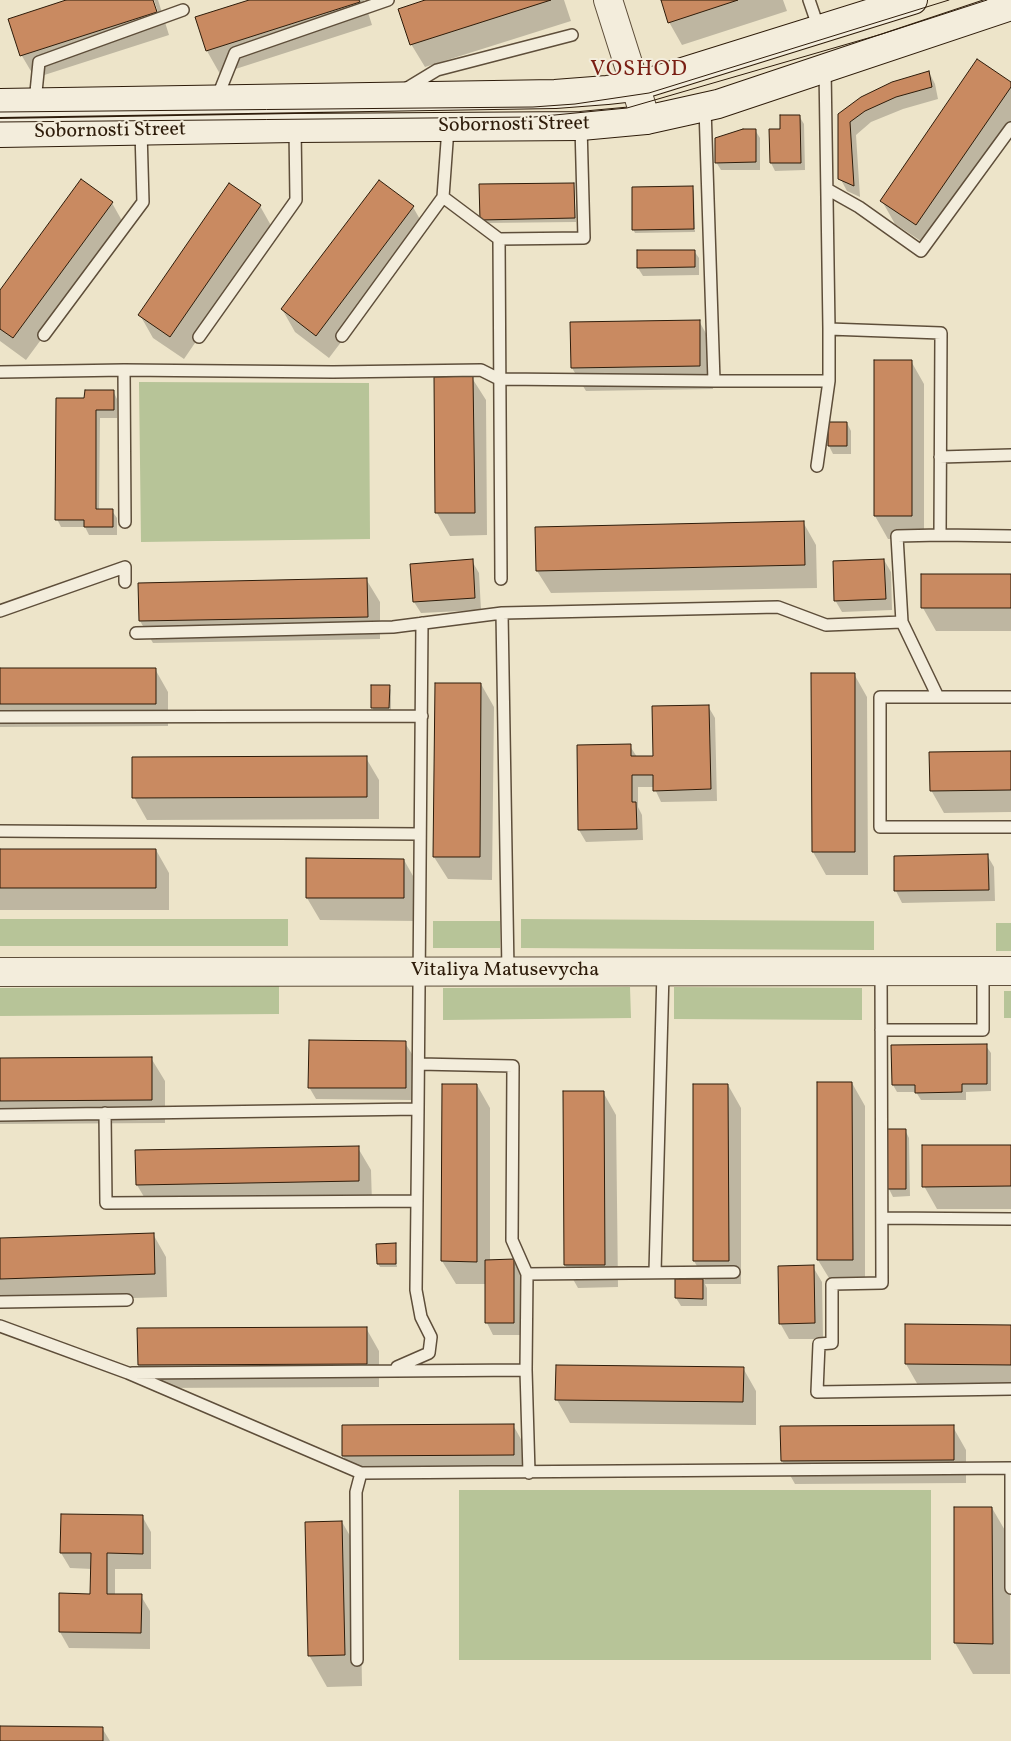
<!DOCTYPE html>
<html>
<head>
<meta charset="utf-8">
<style>
  body { margin:0 }
  canvas { display:block; background:#ede4c9 }
</style>
</head>
<body>
<canvas width="1011" height="1741"></canvas>
<script>
const g = document.querySelector('canvas').getContext('2d');
g.lineJoin = 'round';
function fillPath(path, color) { g.fillStyle = color; g.fill(path, 'evenodd'); }
const shape = rows => new Path2D(rows.map(r => 'M' + r).join(''));
function trace(path, color, width, dash) { g.strokeStyle = color; g.lineWidth = width; g.lineCap = dash ? 'butt' : 'round'; g.setLineDash(dash || []); g.stroke(path); }
function drawText(font, color, halo, rows, align = 'center') {
  g.font = font + ' Vollkorn,serif'; g.lineWidth = 4; g.setLineDash([]); g.textBaseline = 'middle'; g.strokeStyle = halo; g.fillStyle = color; for (const [text, x, y, turn = 0] of rows) {
    g.save(); g.translate(x, y); g.rotate((+turn || 0) * Math.PI / 180); g.textAlign = isNaN(turn) ? turn : align; if (halo) g.strokeText(text, 0, 0); g.fillText(text, 0, 0); g.restore();
  }
}
fillPath(shape([
  [139,382,369,383,370,539,141,542],
  [0,919,288,919,288,946,0,946],
  [521,919,874,921,874,950,521,948],
  [433,921,500,921,500,948,433,948],
  [996,923,1011,923,1011,951,996,951],
  [279,986,279,1014,0,1016,0,988],
  [630,987,631,1018,443,1020,443,988],
  [674,987,862,988,862,1020,674,1019],
  [1004,991,1011,991,1011,1018,1004,1018],
  [459,1490,931,1490,931,1660,459,1660]
]), '#b7c498');
fillPath(shape([
  [70,0,152,0,158,19,160,18,154,0,158,0,169,35,35,78,22,56,10,20],
  [253,0,364,0,372,25,220,74,207,51,197,18],
  [429,0,564,0,571,21,425,67,411,44],
  [662,0,783,0,787,11,682,45,669,22],
  [929,72,935,84,938,99,903,109,871,122,856,135,860,197,847,191,840,178,839,114],
  [1011,83,1011,129,930,247,895,224,882,201],
  [799,116,804,124,805,170,775,171,771,163,782,130],
  [755,130,760,138,760,170,721,170,716,162],
  [574,184,576,222,483,223,481,219],
  [692,187,694,191,695,232,635,233,633,229],
  [112,203,125,226,26,360,0,341,0,292],
  [260,206,273,229,184,359,153,338,140,315],
  [413,207,426,230,329,358,295,332,282,309],
  [694,251,699,258,699,275,643,276,638,268],
  [699,321,712,344,713,389,586,391,572,368,572,323],
  [911,361,924,384,924,539,888,539,875,516],
  [472,378,486,400,487,535,450,536,437,513],
  [113,391,117,399,117,418,100,418,99,511,112,511,117,518,117,535,89,535,85,527,61,527,57,519,86,399],
  [847,423,851,431,851,454,833,454,829,446],
  [803,522,816,545,817,588,551,593,537,571],
  [884,560,891,572,892,610,842,612,835,600],
  [472,561,479,573,481,610,421,613,414,602],
  [1011,575,1011,631,936,631,923,608],
  [366,579,380,602,380,639,153,643,140,621],
  [155,669,168,692,168,726,0,727,0,670],
  [854,674,867,697,868,875,826,875,813,852],
  [481,684,494,707,492,880,448,879,434,857],
  [389,686,391,690,391,711,374,711,372,707],
  [708,706,715,718,717,801,661,802,654,787,638,787,638,807,642,815,643,840,586,842,579,830,630,746,637,757,654,757],
  [1011,753,1011,812,944,813,931,790],
  [366,758,379,780,379,819,147,820,134,797],
  [0,850,156,850,169,873,169,910,0,910],
  [987,855,994,867,995,901,902,903,896,891],
  [404,860,417,883,417,921,320,920,307,898],
  [405,1043,412,1054,412,1100,316,1099,309,1087],
  [986,1046,991,1053,991,1091,966,1092,966,1100,921,1100,916,1092,897,1092,893,1085],
  [151,1058,165,1081,165,1123,0,1124,0,1059],
  [852,1083,865,1106,865,1282,832,1283,818,1260],
  [443,1085,477,1085,490,1108,490,1261,513,1260,520,1272,521,1335,493,1335,487,1323,486,1284,456,1284,442,1261],
  [694,1085,728,1085,741,1108,741,1284,705,1284,707,1288,707,1306,681,1306,676,1298,677,1280,705,1280,694,1261],
  [603,1092,616,1115,618,1287,578,1288,565,1265],
  [905,1130,909,1138,910,1196,893,1197,889,1189],
  [1011,1146,1011,1209,937,1209,924,1186],
  [358,1148,371,1170,372,1204,150,1207,137,1185],
  [153,1234,166,1257,167,1297,0,1302,0,1239],
  [395,1245,397,1267,380,1267,378,1264],
  [813,1267,822,1282,823,1339,789,1339,780,1323],
  [906,1326,1011,1327,1011,1388,919,1387,906,1364],
  [366,1328,379,1351,379,1387,152,1388,139,1365,139,1329],
  [743,1368,756,1391,756,1425,570,1423,557,1400],
  [513,1425,526,1448,526,1478,356,1479,343,1456],
  [953,1427,966,1450,966,1483,795,1484,782,1461],
  [955,1508,992,1508,1010,1539,1010,1674,973,1674,955,1643],
  [142,1516,151,1532,151,1569,115,1569,115,1595,141,1596,150,1611,150,1649,69,1648,60,1632,92,1595,92,1569,70,1568,61,1553],
  [342,1522,360,1553,362,1686,327,1687,309,1655],
  [0,1728,102,1728,110,1741,0,1741]
]), '#0003');
const building = shape([
  [66,0,153,0,157,12,20,56,8,19,66,0],
  [249,0,359,0,360,2,206,51,195,17,249,0],
  [425,0,551,0,410,45,398,9,425,0],
  [661,0,738,0,668,23,661,0],
  [977,59,1011,82,1011,87,916,225,880,201,977,59],
  [929,71,932,87,896,97,865,111,850,122,854,186,838,179,838,114,861,97,892,82,929,71],
  [780,115,800,115,801,163,770,163,769,129,780,129,780,115],
  [743,129,756,129,756,162,715,163,715,138,743,129],
  [81,179,113,202,13,338,0,329,0,290,81,179],
  [379,180,414,206,316,336,281,309,379,180],
  [229,183,261,205,170,337,138,315,229,183],
  [574,183,575,218,480,220,479,184,574,183],
  [693,186,694,229,632,230,632,187,693,186],
  [637,250,695,250,695,267,637,268,637,250],
  [700,320,700,366,571,368,570,322,700,320],
  [874,360,912,360,912,516,874,516,874,360],
  [473,376,475,513,435,513,434,377,473,376],
  [85,390,114,390,114,410,96,410,96,509,113,509,113,527,84,527,84,520,55,520,56,398,84,398,85,390],
  [828,422,847,422,847,446,828,446,828,422],
  [804,521,805,565,536,571,535,527,804,521],
  [473,559,475,598,413,602,410,564,473,559],
  [884,559,886,599,834,601,833,561,884,559],
  [921,574,1011,574,1011,608,921,608,921,574],
  [367,578,368,617,139,621,138,583,367,578],
  [0,668,156,668,156,704,0,704,0,668],
  [811,673,855,673,855,852,812,852,811,673],
  [435,683,481,683,480,857,433,857,435,683],
  [371,685,390,685,389,708,371,708,371,685],
  [709,705,711,789,653,791,653,775,632,775,632,802,636,802,637,829,578,830,577,745,631,744,631,756,653,756,652,706,709,705],
  [1011,751,1011,790,930,791,929,752,1011,751],
  [367,756,367,797,132,798,132,757,367,756],
  [0,849,156,849,156,888,0,888,0,849],
  [988,854,989,890,894,891,894,856,988,854],
  [306,858,404,859,404,898,306,898,306,858],
  [309,1040,406,1041,406,1088,308,1088,309,1040],
  [987,1044,987,1084,962,1084,962,1092,915,1093,915,1085,892,1085,891,1045,987,1044],
  [152,1057,152,1100,0,1101,0,1058,152,1057],
  [817,1082,852,1082,853,1260,817,1260,817,1082],
  [442,1084,477,1084,477,1262,441,1261,442,1084],
  [693,1084,728,1084,729,1261,693,1261,693,1084],
  [563,1091,604,1091,605,1265,564,1265,563,1091],
  [887,1129,906,1129,906,1189,887,1189,887,1129],
  [922,1145,1011,1145,1011,1186,922,1187,922,1145],
  [359,1146,359,1181,136,1185,135,1150,359,1146],
  [154,1233,155,1274,0,1279,0,1238,154,1233],
  [396,1243,396,1264,377,1264,376,1244,396,1243],
  [514,1259,514,1323,485,1323,485,1260,514,1259],
  [814,1265,815,1323,779,1324,778,1266,814,1265],
  [675,1279,703,1279,703,1299,675,1298,675,1279],
  [905,1324,1011,1325,1011,1365,905,1364,905,1324],
  [367,1327,367,1364,138,1365,137,1328,367,1327],
  [556,1365,744,1367,743,1402,555,1400,556,1365],
  [514,1424,514,1455,342,1456,342,1425,514,1424],
  [954,1425,954,1460,781,1461,780,1426,954,1425],
  [954,1507,992,1507,993,1644,954,1643,954,1507],
  [61,1514,143,1515,143,1554,107,1553,107,1594,142,1594,141,1633,59,1632,59,1593,90,1594,91,1553,60,1553,61,1514],
  [342,1521,345,1655,308,1656,305,1522,342,1521],
  [0,1726,103,1727,103,1741,0,1741,0,1726]
]);
fillPath(building, '#c98a61');
trace(building, '#2e1c0a', 1);
const service = shape([
  [809,0,819,29],
  [825,68,829,329,941,333,940,535,1011,536],
  [404,90,437,70,572,35],
  [217,98,235,53,388,0],
  [35,102,39,62,183,10],
  [448,128,443,197,499,239,501,579],
  [827,189,859,207,921,251,1011,128],
  [499,239,584,238,581,126],
  [44,335,143,202,141,131],
  [342,336,443,197],
  [199,337,296,200,295,128],
  [124,370,333,372,481,370,499,379,714,381,705,108],
  [0,372,124,370,125,522],
  [714,381,829,381],
  [940,457,1011,455],
  [817,466,829,381,829,329],
  [0,611,125,567,125,582],
  [502,613,778,607,826,625,902,622,938,697],
  [902,622,897,536,940,535],
  [136,633,393,627,502,613,508,971],
  [1011,697,880,697,880,827,1011,827],
  [0,717,422,716],
  [0,831,420,834],
  [881,971,882,1283,832,1284,832,1343,819,1344,817,1392,1011,1389],
  [881,1030,983,1030,983,971],
  [419,1064,513,1066,512,1240,527,1274,526,1370],
  [105,1113,106,1203,417,1201],
  [0,1115,418,1109,422,623],
  [883,1218,1011,1219],
  [655,1272,663,972],
  [527,1274,734,1272],
  [0,1302,127,1300],
  [0,1326,128,1373,361,1473,1011,1468],
  [397,1367,429,1353,431,1337,421,1317,416,1290,418,1109],
  [132,1373,526,1370,529,1473],
  [1011,1470,1011,1588],
  [357,1660,356,1492,361,1473]
]);
const tertiary = shape([
  [608,0,646,120],
  [0,972,1011,971]
]);
const secondary = shape([
  [0,103,555,94,607,90,634,87,913,0],
  [0,133,295,128,581,126,646,120,718,104,1011,6]
]);
trace(service, '#5e4e3a', 14);
trace(tertiary, '#5e4e3a', 30);
trace(secondary, '#2e1c0a', 30);
trace(service, '#f3eddc', 11);
trace(tertiary, '#f3eddc', 28);
trace(secondary, '#f3eddc', 28);
trace(shape([
  [0,112,533,107,575,104,649,93,949,0],
  [0,122,534,117,627,108,882,34,987,0]
]), '#2e1c0a', 1);
drawText('20px', '#2e1c0a', '#f3eddc', [
  ["Sobornosti Street",514,126,-1],
  ["Sobornosti Street",110,132,-1],
  ["Vitaliya Matusevycha",505,971]
]);
g.letterSpacing = '1px';
drawText('22px', '#7a1f14', '#f3eddc', [
  ["VOSHOD",639,71]
]);
g.letterSpacing = '0px';
</script>
</body>
</html>
